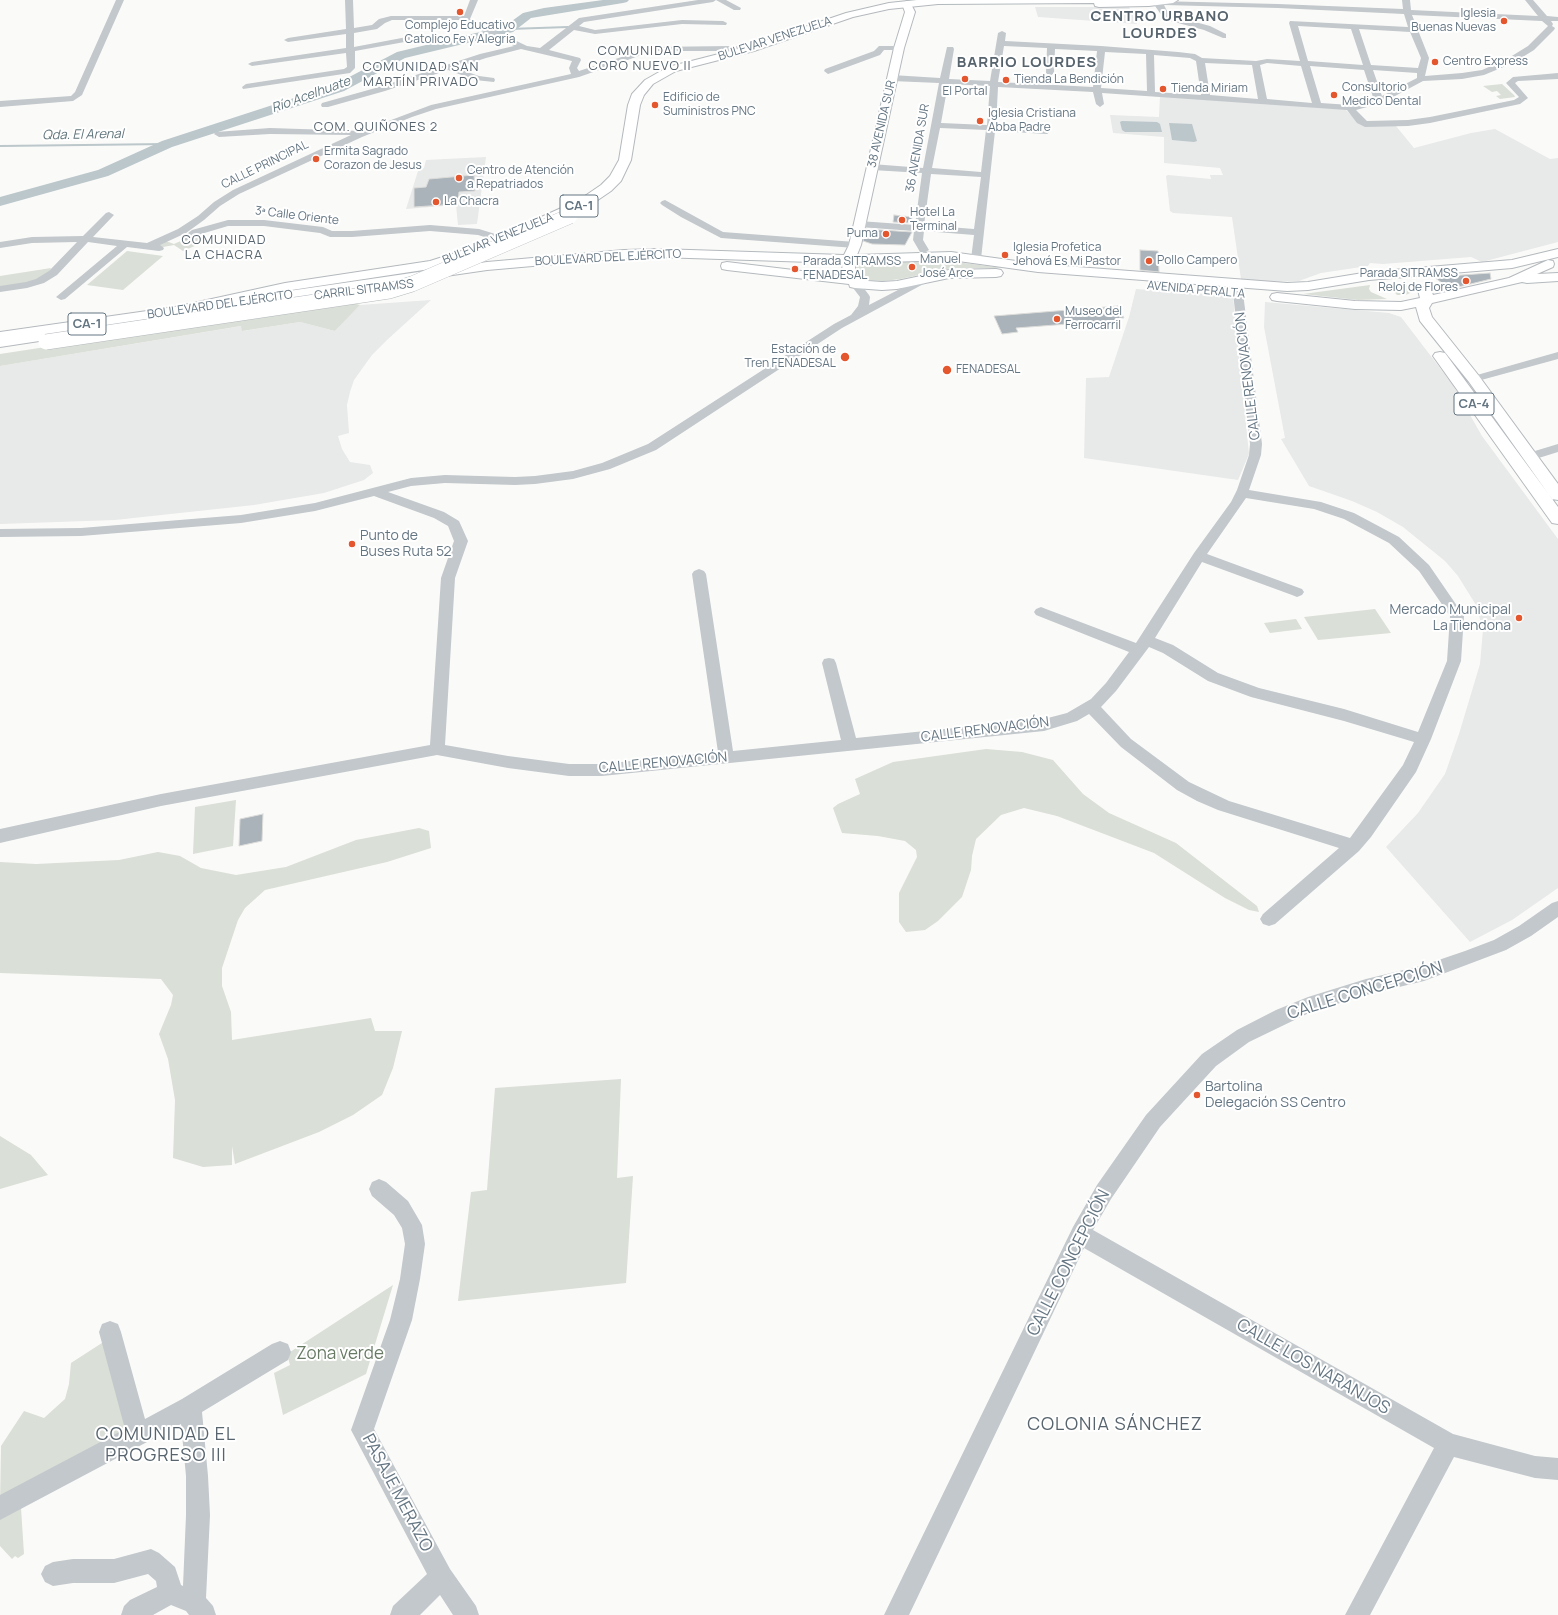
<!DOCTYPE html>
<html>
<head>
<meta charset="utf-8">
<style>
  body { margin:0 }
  canvas { display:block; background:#fafaf8 }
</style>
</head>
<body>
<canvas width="1558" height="1615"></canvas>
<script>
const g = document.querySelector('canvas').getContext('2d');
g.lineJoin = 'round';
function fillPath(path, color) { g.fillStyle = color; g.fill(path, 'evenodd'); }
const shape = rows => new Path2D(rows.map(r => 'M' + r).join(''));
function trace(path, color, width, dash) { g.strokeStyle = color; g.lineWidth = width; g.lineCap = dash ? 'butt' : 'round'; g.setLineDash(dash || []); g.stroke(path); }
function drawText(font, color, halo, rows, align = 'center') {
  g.font = font + ' Manrope,sans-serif'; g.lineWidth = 4; g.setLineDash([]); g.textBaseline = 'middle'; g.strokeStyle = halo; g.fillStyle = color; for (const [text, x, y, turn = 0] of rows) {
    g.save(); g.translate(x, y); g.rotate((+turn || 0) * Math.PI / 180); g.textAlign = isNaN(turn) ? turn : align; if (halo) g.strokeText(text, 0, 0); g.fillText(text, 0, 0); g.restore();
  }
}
fillPath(shape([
  [1035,7,1129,7,1137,24,1038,17],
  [1160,96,1345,109,1361,125,1396,126,1414,148,1471,133,1495,129,1550,159,1558,158,1558,242,1482,262,1471,257,1383,264,1370,263,1368,266,1321,273,1299,281,1269,282,1243,280,1241,279,1232,217,1173,213,1170,211,1166,176,1168,175,1211,179,1210,175,1223,175,1220,168,1164,163,1164,137,1113,133,1110,115,1159,117],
  [486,157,477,224,458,225,456,205,406,209,418,171,424,168,426,160],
  [1136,289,1233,296,1249,454,1238,480,1084,458,1086,378,1109,377,1129,317],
  [431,300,387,340,372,355,354,380,350,392,347,405,349,433,338,436,342,449,350,462,370,465,373,473,364,480,324,493,254,505,115,520,0,524,0,366,242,326,243,331,300,322,335,331,360,305],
  [1265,302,1389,313,1401,317,1453,385,1482,436,1558,539,1558,888,1512,920,1470,942,1386,847,1418,813,1445,774,1459,734,1480,664,1483,630,1476,605,1458,576,1445,561,1403,527,1377,512,1352,501,1309,486,1281,439,1285,438,1264,327]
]), '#e8e9e9');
fillPath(shape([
  [1502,84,1514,95,1515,97,1500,99,1496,96,1501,95,1497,91,1492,92,1483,86],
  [196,234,203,238,204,242,183,251,174,245,163,247,148,247,163,240,174,244],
  [127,251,163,256,123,290,87,285],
  [941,260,1002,268,952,268,900,279,884,281,864,280,857,277,852,269,856,265,863,263],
  [51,268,47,276,34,283,0,289,0,276],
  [1393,283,1408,285,1412,288,1413,292,1405,295,1397,295,1387,284],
  [1370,285,1369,289,1371,292,1387,299,1358,300,1303,294],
  [346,301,360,305,335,331,300,322,242,331,241,326,0,366,0,354],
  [1375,609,1391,633,1318,640,1304,617],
  [1296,619,1302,629,1270,633,1264,623],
  [986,749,1022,752,1053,760,1083,794,1109,813,1176,843,1257,906,1259,912,1249,910,1225,898,1154,853,1057,816,1024,808,1001,815,976,839,972,856,971,870,962,897,938,921,925,930,906,932,899,922,899,893,917,857,916,850,905,841,878,836,842,833,833,808,838,804,860,794,855,779,893,762],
  [236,800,233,846,193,854,195,807],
  [419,828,429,831,431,848,387,862,265,890,245,908,238,920,222,968,222,986,231,1012,232,1040,371,1018,375,1031,402,1031,393,1068,382,1095,353,1115,319,1132,235,1164,232,1146,232,1165,203,1167,173,1158,175,1100,168,1059,159,1034,171,1005,173,995,161,979,0,973,0,862,36,864,119,860,158,852,180,856,201,868,236,875,286,867,356,840],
  [621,1079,617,1178,633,1176,626,1283,458,1301,471,1192,487,1190,495,1088],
  [0,1136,31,1155,48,1175,0,1189],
  [393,1285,366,1374,283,1415,274,1373,290,1365,287,1354],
  [105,1341,128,1429,0,1506,1,1446,24,1411,44,1418,65,1399,69,1384,71,1363],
  [21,1508,24,1554,18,1558,15,1556,12,1559,0,1546,0,1517]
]), '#dadfd7');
fillPath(shape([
  [1122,121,1157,122,1160,124,1162,132,1125,132,1122,130,1120,122],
  [1169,123,1192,124,1197,141,1194,142,1172,140]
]), '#bbc7cb');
trace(shape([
  [509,29,568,27],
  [0,146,167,144]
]), '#bbc7cb', 2);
fillPath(shape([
  [603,0,629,0,627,2,623,3,531,18,513,32,405,58,344,91,172,147,108,176,0,206,0,197,98,170,162,141,334,85,397,52,505,26,523,13,544,8,603,0]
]), '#bbc7cb');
const building = shape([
  [474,175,475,191,459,192,458,204,414,207,414,188,426,187,429,179,474,175],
  [894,215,912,217,911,223,893,222,894,215],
  [866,229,912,232,905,245,872,244,863,241,866,229],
  [1140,250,1158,251,1159,272,1140,270,1140,250],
  [1490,273,1491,279,1450,289,1434,277,1490,273],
  [1118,306,1124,318,1119,318,1120,320,1016,328,1018,332,1002,334,994,316,1118,306],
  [263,814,262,841,239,846,240,819,263,814]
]);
fillPath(building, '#aab3b9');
trace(building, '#dcdcda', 1);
const major = shape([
  [907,1,910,2,915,12,904,48,861,245,857,255,951,252,1038,264,1287,283,1308,282,1369,272,1512,260,1558,249,1558,257,1512,268,1369,280,1308,290,1287,291,1038,272,951,260,855,263,855,270,857,277,867,279,868,281,882,282,897,281,949,270,996,269,1001,270,1003,273,1001,276,996,277,949,278,897,289,882,290,855,288,850,287,849,284,727,270,722,269,721,266,722,263,727,262,843,276,842,263,659,257,624,258,487,270,200,312,195,311,193,308,195,305,200,304,487,262,624,250,659,249,844,255,849,245,894,48,905,12,902,4,907,1],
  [1548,260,1553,261,1554,264,1553,267,1537,274,1558,273,1558,281,1527,283,1522,282,1432,303,1429,308,1432,317,1479,376,1558,484,1558,500,1552,499,1469,382,1420,321,1416,307,1401,310,1355,309,1277,301,1272,300,1270,297,1272,294,1277,293,1355,301,1401,302,1420,298,1418,290,1420,287,1430,287,1433,295,1509,278,1548,260],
  [67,329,72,330,74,333,72,336,0,347,0,339,67,329],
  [1440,352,1445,353,1558,507,1558,524,1552,523,1433,356,1435,353,1440,352]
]);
const highway = shape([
  [917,0,1178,0,1173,3,1149,6,1099,7,1095,6,1094,3,938,4,889,9,853,17,754,51,676,71,653,84,644,95,640,105,631,160,621,181,611,191,589,206,549,224,539,224,537,221,539,218,579,200,601,185,610,176,619,160,628,105,632,94,645,80,668,67,746,47,846,13,889,3,917,0],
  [474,247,479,248,481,251,479,254,449,265,430,269,285,291,175,315,0,342,0,332,175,307,285,283,430,261,474,247]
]);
trace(major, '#b5babe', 2);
trace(highway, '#b4b9bd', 2);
fillPath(shape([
  [116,0,124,0,82,95,73,101,0,107,0,101,71,96,75,92,116,0],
  [345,0,353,0,354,28,372,25,379,19,391,16,464,16,470,0,478,0,470,19,527,46,540,48,579,18,698,0,726,0,741,8,740,10,734,10,716,0,713,2,584,22,579,26,595,30,682,20,723,21,727,23,726,25,682,24,595,34,574,30,549,50,580,58,581,60,577,68,579,71,652,47,731,46,750,47,754,49,750,51,653,51,579,77,436,109,412,117,362,137,239,194,220,206,204,220,186,233,160,245,164,248,163,250,159,251,127,247,65,299,61,300,56,297,117,246,88,242,57,275,44,283,27,288,0,292,0,286,26,282,36,279,49,271,77,242,32,243,0,248,0,242,32,237,83,236,106,213,109,212,114,215,93,237,147,243,178,229,198,216,214,202,233,190,351,135,270,134,219,137,214,134,216,132,270,128,362,131,431,105,571,74,569,68,572,61,521,49,486,58,456,68,479,76,494,78,495,80,494,82,475,80,448,70,385,91,328,107,322,107,321,105,322,103,379,87,480,54,514,46,460,20,392,20,385,23,377,29,354,33,354,47,407,37,410,37,410,41,355,51,355,68,350,73,243,89,242,87,246,84,344,69,347,67,346,53,252,66,248,64,252,62,346,48,346,34,288,42,284,40,288,38,346,29,345,0],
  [1402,0,1410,0,1411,10,1538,16,1525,0,1533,0,1547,16,1558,17,1558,21,1551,21,1553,24,1552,26,1555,28,1554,30,1534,50,1513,63,1484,75,1462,79,1423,81,1382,103,1356,110,1367,121,1408,120,1430,117,1514,100,1519,97,1506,83,1513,77,1558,73,1558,79,1518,81,1515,83,1528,98,1520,104,1430,123,1408,126,1365,127,1357,123,1347,110,1102,93,1104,104,1100,107,1096,104,1093,92,998,87,996,126,1047,128,1051,131,1047,134,995,131,981,259,980,261,976,262,971,259,974,235,924,231,923,240,929,250,924,253,920,252,913,240,914,231,859,227,854,224,859,221,915,225,922,173,872,170,867,167,872,164,923,168,939,83,892,81,888,78,892,75,940,78,947,47,953,47,954,49,949,79,990,81,998,33,1002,31,1006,33,1005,41,1101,46,1178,52,1195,54,1202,58,1256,61,1267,59,1300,61,1289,23,1290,21,1408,27,1404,14,1278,8,1164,5,1168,13,1173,16,1210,26,1226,34,1226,38,1223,38,1204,30,1167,20,1162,16,1153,3,1157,1,1278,4,1403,9,1402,0],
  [1412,15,1542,21,1548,26,1528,46,1507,59,1482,70,1462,73,1425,76,1429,58,1412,15],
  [1298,26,1351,29,1363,65,1308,61,1298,26],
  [1359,29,1410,32,1421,58,1418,68,1371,65,1359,29],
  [1004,46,1047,48,1046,73,1050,76,1054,73,1055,49,1097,51,1093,87,998,82,1004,46],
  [1105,52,1146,54,1147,91,1101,88,1105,52],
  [1154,55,1190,58,1196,61,1201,95,1155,92,1154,55],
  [1205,63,1252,65,1258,99,1210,95,1205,63],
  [1267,63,1301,66,1312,103,1267,99,1260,65,1267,63],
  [1310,66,1364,70,1374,100,1350,105,1321,103,1310,66],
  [1373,70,1417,73,1417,78,1382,96,1373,70],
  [948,84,990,86,987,125,941,123,948,84],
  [940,128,986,130,981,172,932,168,940,128],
  [931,174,981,177,974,229,924,225,931,174],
  [879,46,899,46,903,48,899,50,884,50,880,55,831,73,828,74,824,71,825,69,874,51,879,46],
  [665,200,723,232,855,242,860,245,855,248,721,238,681,217,662,205,660,203,662,201,665,200],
  [228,220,264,220,323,227,332,231,352,231,430,225,479,229,505,237,506,239,501,242,478,235,430,231,352,237,330,237,320,233,264,226,228,226,201,234,200,236,191,240,183,240,182,238,192,230,228,220],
  [925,276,930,279,929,281,842,328,656,450,610,469,573,479,535,484,515,485,445,483,411,486,388,492,444,512,459,521,468,541,455,578,445,745,508,756,569,764,602,764,718,752,692,574,694,571,699,569,704,571,706,574,733,751,841,740,822,663,824,659,829,658,834,659,836,663,856,738,1044,719,1067,713,1091,699,1106,683,1129,652,1036,615,1034,612,1036,609,1041,607,1046,609,1136,643,1194,553,1231,502,1237,490,1249,455,1250,444,1233,293,1238,290,1243,293,1262,444,1261,455,1249,490,1321,502,1354,513,1399,537,1429,565,1464,616,1461,661,1431,739,1416,772,1371,837,1359,851,1275,924,1269,926,1263,924,1260,919,1263,914,1339,848,1218,810,1197,801,1177,790,1121,747,1089,714,1077,721,1044,731,602,776,569,776,508,768,437,755,161,806,0,843,0,829,161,794,430,745,441,578,454,541,448,526,434,518,374,496,315,511,241,523,81,536,0,537,0,529,81,528,241,515,315,503,411,478,445,475,515,477,535,476,573,471,602,463,648,444,834,324,851,315,858,306,860,297,850,284,851,282,859,282,869,295,870,297,869,305,925,276],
  [1246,498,1314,509,1344,519,1389,543,1419,571,1450,616,1447,661,1418,732,1344,709,1259,688,1218,673,1173,645,1155,638,1202,562,1292,595,1297,597,1302,595,1304,592,1302,589,1207,554,1246,498],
  [1149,647,1163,653,1208,681,1251,697,1344,721,1414,742,1403,765,1350,838,1229,801,1189,782,1131,739,1101,707,1116,691,1149,647],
  [1558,352,1558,359,1474,382,1470,381,1468,379,1470,377,1558,352],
  [1558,444,1558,452,1529,461,1525,460,1523,457,1525,454,1558,444],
  [1558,901,1558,917,1531,936,1506,950,1424,981,1366,995,1311,1012,1249,1042,1216,1066,1160,1127,1111,1199,1093,1230,1453,1434,1535,1456,1558,1458,1558,1480,1535,1478,1454,1457,1370,1615,1345,1615,1434,1448,1084,1248,909,1615,884,1615,1073,1227,1097,1185,1146,1115,1202,1054,1237,1030,1276,1010,1308,997,1366,979,1424,965,1465,951,1494,940,1519,926,1552,903,1558,901],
  [379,1179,386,1182,408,1201,422,1225,425,1244,420,1279,412,1320,374,1429,450,1569,476,1606,479,1615,453,1615,440,1595,420,1615,390,1615,393,1606,427,1574,351,1430,390,1320,400,1279,405,1244,402,1228,394,1215,372,1196,369,1189,372,1182,379,1179],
  [110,1321,118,1324,121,1332,145,1419,182,1399,272,1344,280,1341,288,1344,291,1352,288,1360,202,1412,208,1476,210,1515,206,1598,213,1606,216,1615,189,1615,186,1611,171,1605,153,1615,121,1615,124,1606,130,1600,157,1587,156,1581,148,1574,114,1583,73,1583,53,1586,45,1582,41,1574,45,1566,53,1562,73,1559,114,1559,151,1549,159,1553,175,1567,181,1585,183,1586,186,1515,186,1476,181,1424,0,1520,0,1495,125,1429,99,1332,102,1324,110,1321]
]), '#c3c8cc');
fillPath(major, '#fff');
fillPath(highway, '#fff');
const highwayBridge = shape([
  [46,342,389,291,412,284,570,216]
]);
trace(highwayBridge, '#b4b9bd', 16, []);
trace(highwayBridge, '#fff', 15);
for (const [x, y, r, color] of [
  [460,12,4,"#e4572e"],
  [1504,21,4,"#e4572e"],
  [1435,62,4,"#e4572e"],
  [965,79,4,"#e4572e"],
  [1006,80,4,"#e4572e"],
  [1163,89,4,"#e4572e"],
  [1334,95,4,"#e4572e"],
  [655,105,4,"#e4572e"],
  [980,121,4,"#e4572e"],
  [316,159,4,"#e4572e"],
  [459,178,4,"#e4572e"],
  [436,202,4,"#e4572e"],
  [902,220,4,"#e4572e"],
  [886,234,4,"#e4572e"],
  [1005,255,4,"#e4572e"],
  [1149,261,4,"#e4572e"],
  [912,267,4,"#e4572e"],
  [795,269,4,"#e4572e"],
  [1466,281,4,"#e4572e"],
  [1057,319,4,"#e4572e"],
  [845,357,5,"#e4572e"],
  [947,370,5,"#e4572e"],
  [352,544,4,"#e4572e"],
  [1519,618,4,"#e4572e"],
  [1197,1095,4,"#e4572e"]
]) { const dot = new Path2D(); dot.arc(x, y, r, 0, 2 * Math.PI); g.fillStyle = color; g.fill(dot); trace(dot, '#fff', 1.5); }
drawText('12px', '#657683', '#fff', [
  ["Iglesia",1496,14,"right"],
  ["Buenas Nuevas",1496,28,"right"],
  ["Complejo Educativo",460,26,"center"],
  ["Catolico Fe y Alegria",460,40,"center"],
  ["Centro Express",1443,62],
  ["Tienda La Bendición",1014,80],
  ["Consultorio",1342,88],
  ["Medico Dental",1342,102],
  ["Tienda Miriam",1171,89],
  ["El Portal",965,92,"center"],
  ["Edificio de",663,98],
  ["Suministros PNC",663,112],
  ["Iglesia Cristiana",988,114],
  ["Abba Padre",988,128],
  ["Ermita Sagrado",324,152],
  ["Corazon de Jesus",324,166],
  ["Centro de Atención",467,171],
  ["a Repatriados",467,185],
  ["La Chacra",444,202],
  ["Hotel La",910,213],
  ["Terminal",910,227],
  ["Puma",878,234,"right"],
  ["Iglesia Profetica",1013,248],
  ["Jehová Es Mi Pastor",1013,262],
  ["Manuel",920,260],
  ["José Arce",920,274],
  ["Pollo Campero",1157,261],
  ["Parada SITRAMSS",803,262],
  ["FENADESAL",803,276],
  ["Parada SITRAMSS",1458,274,"right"],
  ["Reloj de Flores",1458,288,"right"],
  ["Museo del",1065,312],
  ["Ferrocarril",1065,326],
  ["Estación de",836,350,"right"],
  ["Tren FENADESAL",836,364,"right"],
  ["FENADESAL",956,370]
], 'left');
drawText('12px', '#657683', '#fff', [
  ["BULEVAR VENEZUELA",775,39,-18],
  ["38 AVENIDA SUR",882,124,-77],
  ["36 AVENIDA SUR",918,148,-80],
  ["CALLE PRINCIPAL",265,165,-26],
  ["3ª Calle Oriente",297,216,7],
  ["BULEVAR VENEZUELA",498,239,-22],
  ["BOULEVARD DEL EJÉRCITO",608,258,-3],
  ["CARRIL SITRAMSS",364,290,-7],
  ["AVENIDA PERALTA",1196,290,5],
  ["BOULEVARD DEL EJÉRCITO",220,305,-8]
]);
g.letterSpacing = '1px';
drawText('13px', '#57646e', '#fff', [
  ["COMUNIDAD",640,51],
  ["CORO NUEVO II",640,66],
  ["COMUNIDAD SAN",421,67],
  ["MARTÍN PRIVADO",421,82],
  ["COM. QUIÑONES 2",376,127],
  ["COMUNIDAD",224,240],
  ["LA CHACRA",224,255]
]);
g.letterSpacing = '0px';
drawText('italic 13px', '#60757c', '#fff', [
  ["Río Acelhuate",311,95,-20],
  ["Qda. El Arenal",83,135,-1]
]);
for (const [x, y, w] of [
  [579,206,38],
  [87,324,38],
  [1474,404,40]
]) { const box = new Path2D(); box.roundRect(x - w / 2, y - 11, w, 22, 3); g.fillStyle = '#fff'; g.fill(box); trace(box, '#657683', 1); }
drawText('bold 13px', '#657683', null, [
  ["CA-1",579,206],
  ["CA-1",87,324],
  ["CA-4",1474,404]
]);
drawText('14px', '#657683', '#fff', [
  ["CALLE RENOVACIÓN",1248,376,-97],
  ["CALLE RENOVACIÓN",985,730,-7],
  ["CALLE RENOVACIÓN",663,763,-5]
]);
drawText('14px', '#657683', '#fff', [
  ["Punto de",360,536],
  ["Buses Ruta 52",360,552],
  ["Mercado Municipal",1511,610,"right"],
  ["La Tiendona",1511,626,"right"],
  ["Bartolina",1205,1087],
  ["Delegación SS Centro",1205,1103]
], 'left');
g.letterSpacing = '1px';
drawText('bold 15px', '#57646e', '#fff', [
  ["CENTRO URBANO",1160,17],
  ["LOURDES",1160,34],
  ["BARRIO LOURDES",1027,63]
]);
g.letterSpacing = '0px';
drawText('17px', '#657683', '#fff', [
  ["CALLE CONCEPCIÓN",1365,991,-17],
  ["CALLE CONCEPCIÓN",1069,1263,-63],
  ["CALLE LOS NARANJOS",1313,1367,30],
  ["PASAJE MERAZO",397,1493,62]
]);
drawText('17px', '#687a64', '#fff', [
  ["Zona verde",340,1354]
]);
g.letterSpacing = '1px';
drawText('18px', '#57646e', '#fff', [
  ["COLONIA SÁNCHEZ",1115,1425],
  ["COMUNIDAD EL",166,1435],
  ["PROGRESO III",166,1456]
]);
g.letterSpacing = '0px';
</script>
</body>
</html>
